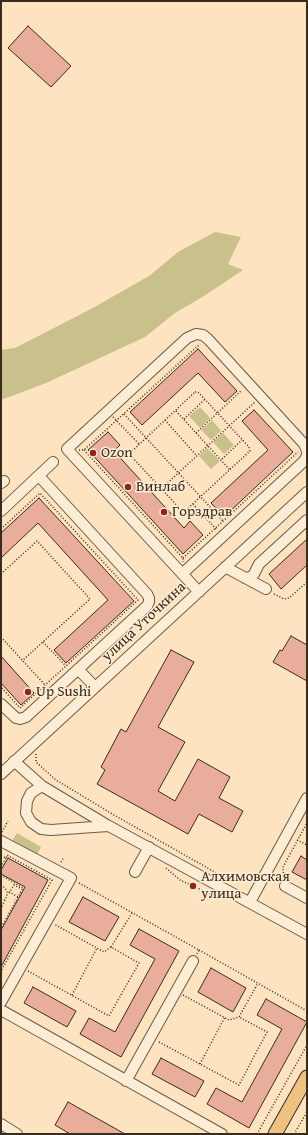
<!DOCTYPE html>
<html>
<head>
<meta charset="utf-8">
<style>
  body { margin:0 }
  #map { position:relative; width:308px; height:1135px; overflow:hidden; background:#fde3bf; font-family:"Gentium Book Plus",serif }
  canvas { display:block }
  .frame { position:absolute; inset:0; border:2px solid #392c1e; pointer-events:none }
</style>
</head>
<body>
<div id="map">
<canvas width="308" height="1135"></canvas>
<div class="frame"></div>
</div>
<script>
const g = document.querySelector('canvas').getContext('2d');
g.lineJoin = 'round';
function fillPath(path, color) { g.fillStyle = color; g.fill(path, 'evenodd'); }
const shape = rows => new Path2D(rows.map(r => 'M' + r).join(''));
function trace(path, color, width, dash) { g.strokeStyle = color; g.lineWidth = width; g.lineCap = dash ? 'butt' : 'round'; g.setLineDash(dash || []); g.stroke(path); }
function drawText(font, color, halo, rows, align = 'center') {
  g.font = font + ' "Gentium Book Plus",serif'; g.lineWidth = 3; g.setLineDash([]); g.textBaseline = 'middle'; g.strokeStyle = halo; g.fillStyle = color; for (const [text, x, y, turn = 0] of rows) {
    g.save(); g.translate(x, y); g.rotate((+turn || 0) * Math.PI / 180); g.textAlign = isNaN(turn) ? turn : align; if (halo) g.strokeText(text, 0, 0); g.fillText(text, 0, 0); g.restore();
  }
}
fillPath(shape([
  [215,232,241,237,228,264,243,270,204,296,175,313,145,337,46,383,1,400,1,350,15,348,91,309,149,276,178,252],
  [200,407,210,418,200,428,189,416],
  [212,420,221,431,211,440,201,430],
  [223,433,234,445,224,454,213,442],
  [207,448,220,461,211,469,199,456],
  [17,833,41,847,37,855,12,841]
]), '#c8c18c');
const building = shape([
  [28,26,71,66,51,87,8,48,28,26],
  [198,349,237,391,225,402,198,373,142,425,130,412,198,349],
  [254,410,293,452,224,517,211,503,268,450,242,421,254,410],
  [108,432,120,445,114,451,184,528,190,521,203,535,183,554,88,450,108,432],
  [39,498,134,601,66,663,54,650,108,600,38,523,1,558,1,533,39,498],
  [307,539,307,565,281,589,269,574,307,539],
  [291,636,307,645,307,681,273,662,280,650,282,651,291,636],
  [171,650,194,662,158,727,185,742,158,791,175,801,198,759,230,777,219,798,243,811,232,832,199,814,188,834,97,784,105,770,101,767,121,729,126,732,171,650],
  [1,656,34,693,21,705,1,683,1,656],
  [301,856,307,860,307,880,292,872,301,856],
  [8,858,48,880,1,967,1,930,25,887,1,874,1,870,8,858],
  [83,897,119,917,105,941,69,922,83,897],
  [139,929,179,951,121,1057,80,1034,89,1018,115,1032,155,959,130,945,139,929],
  [211,968,246,988,233,1012,198,992,211,968],
  [33,987,76,1011,67,1027,24,1003,33,987],
  [266,999,307,1022,249,1128,207,1104,216,1088,242,1102,282,1029,257,1015,266,999],
  [161,1058,204,1081,195,1097,152,1074,161,1058],
  [68,1102,125,1134,70,1134,55,1125,68,1102]
]);
fillPath(building, '#e9ae9b');
trace(building, '#392c1e', 1);
const minor = shape([
  [1,483,4,481],
  [1,511,53,462],
  [225,567,266,589],
  [182,574,302,463,306,458,307,454],
  [245,578,251,577,254,574,259,564,307,520],
  [199,592,67,449,187,338,196,334,203,335,208,339,304,444,307,451],
  [78,669,95,687],
  [1,704,16,718,20,719,26,717,147,606,149,602,149,598,147,594,39,476],
  [14,761,42,786,107,825,307,934],
  [1,774,307,492],
  [42,786,31,793,27,801,26,813,31,822,41,829,51,830,108,826],
  [1,841,71,878,1,1002],
  [135,872,149,847],
  [285,886,307,898],
  [250,902,307,798],
  [1,1010,222,1134],
  [126,1081,193,961],
  [1,1124,17,1134]
]);
const major = shape([
  [275,1134,307,1077]
]);
trace(minor, '#6a5a46', 12);
trace(major, '#392c1e', 15);
trace(shape([
  [195,392,197,392,199,393,249,447,250,451,185,511,183,512,131,456,130,454,131,452,195,392],
  [176,411,230,470],
  [124,414,223,521],
  [113,417,139,444],
  [184,419,204,400],
  [165,420,197,456],
  [196,433,242,390],
  [79,450,84,450,200,344],
  [84,450,183,558,183,562],
  [222,459,242,440],
  [161,489,255,402],
  [193,504,216,529],
  [1,529,40,493,138,600,20,708,1,687],
  [183,558,298,452],
  [1,574,37,541,90,599,22,661],
  [274,594,284,599,289,598,307,582],
  [1,637,46,686],
  [43,642,66,666],
  [36,754,36,762,56,780,114,815,227,879],
  [2,832,8,821],
  [297,840,307,845],
  [1,856,6,858,7,855,52,880,1,971],
  [61,862,64,857],
  [1,867,6,858],
  [166,868,180,880,210,894],
  [1,875,23,888,1,928],
  [287,878,283,872,283,867,307,823],
  [79,883,199,950,197,954],
  [1,885,5,888,7,892,7,896,1,908],
  [9,892,18,897],
  [9,893,14,885,22,889],
  [1,901,5,900],
  [111,947,132,913],
  [199,950,307,1011],
  [28,971,109,1016,139,963,111,947,104,952,54,924],
  [72,995,97,948],
  [183,995,229,1020,239,1017,258,983],
  [159,1042,239,1085,267,1032,239,1017],
  [200,1064,225,1017],
  [257,1134,307,1045],
  [294,1134,307,1112]
]), '#392c1e', 1.5, [1, 2]);
trace(minor, '#feedd5', 10);
trace(major, '#eec280', 13);
for (const [x, y, r, color] of [
  [93,453,4,"#8f2418"],
  [128,487,4,"#8f2418"],
  [164,512,4,"#8f2418"],
  [28,692,4,"#8f2418"],
  [193,886,4,"#8f2418"]
]) { const dot = new Path2D(); dot.arc(x, y, r, 0, 2 * Math.PI); g.fillStyle = color; g.fill(dot); trace(dot, '#feedd5', 1.5); }
drawText('15px', '#392c1e', '#feedd5', [
  ["Ozon",101,453],
  ["Винлаб",136,487],
  ["Горздрав",172,512],
  ["Up Sushi",36,692],
  ["Алхимовская",201,877],
  ["улица",201,894]
], 'left');
drawText('15px', '#392c1e', '#feedd5', [
  ["улица Уточкина",144,622,-43]
]);
</script>
</body>
</html>
